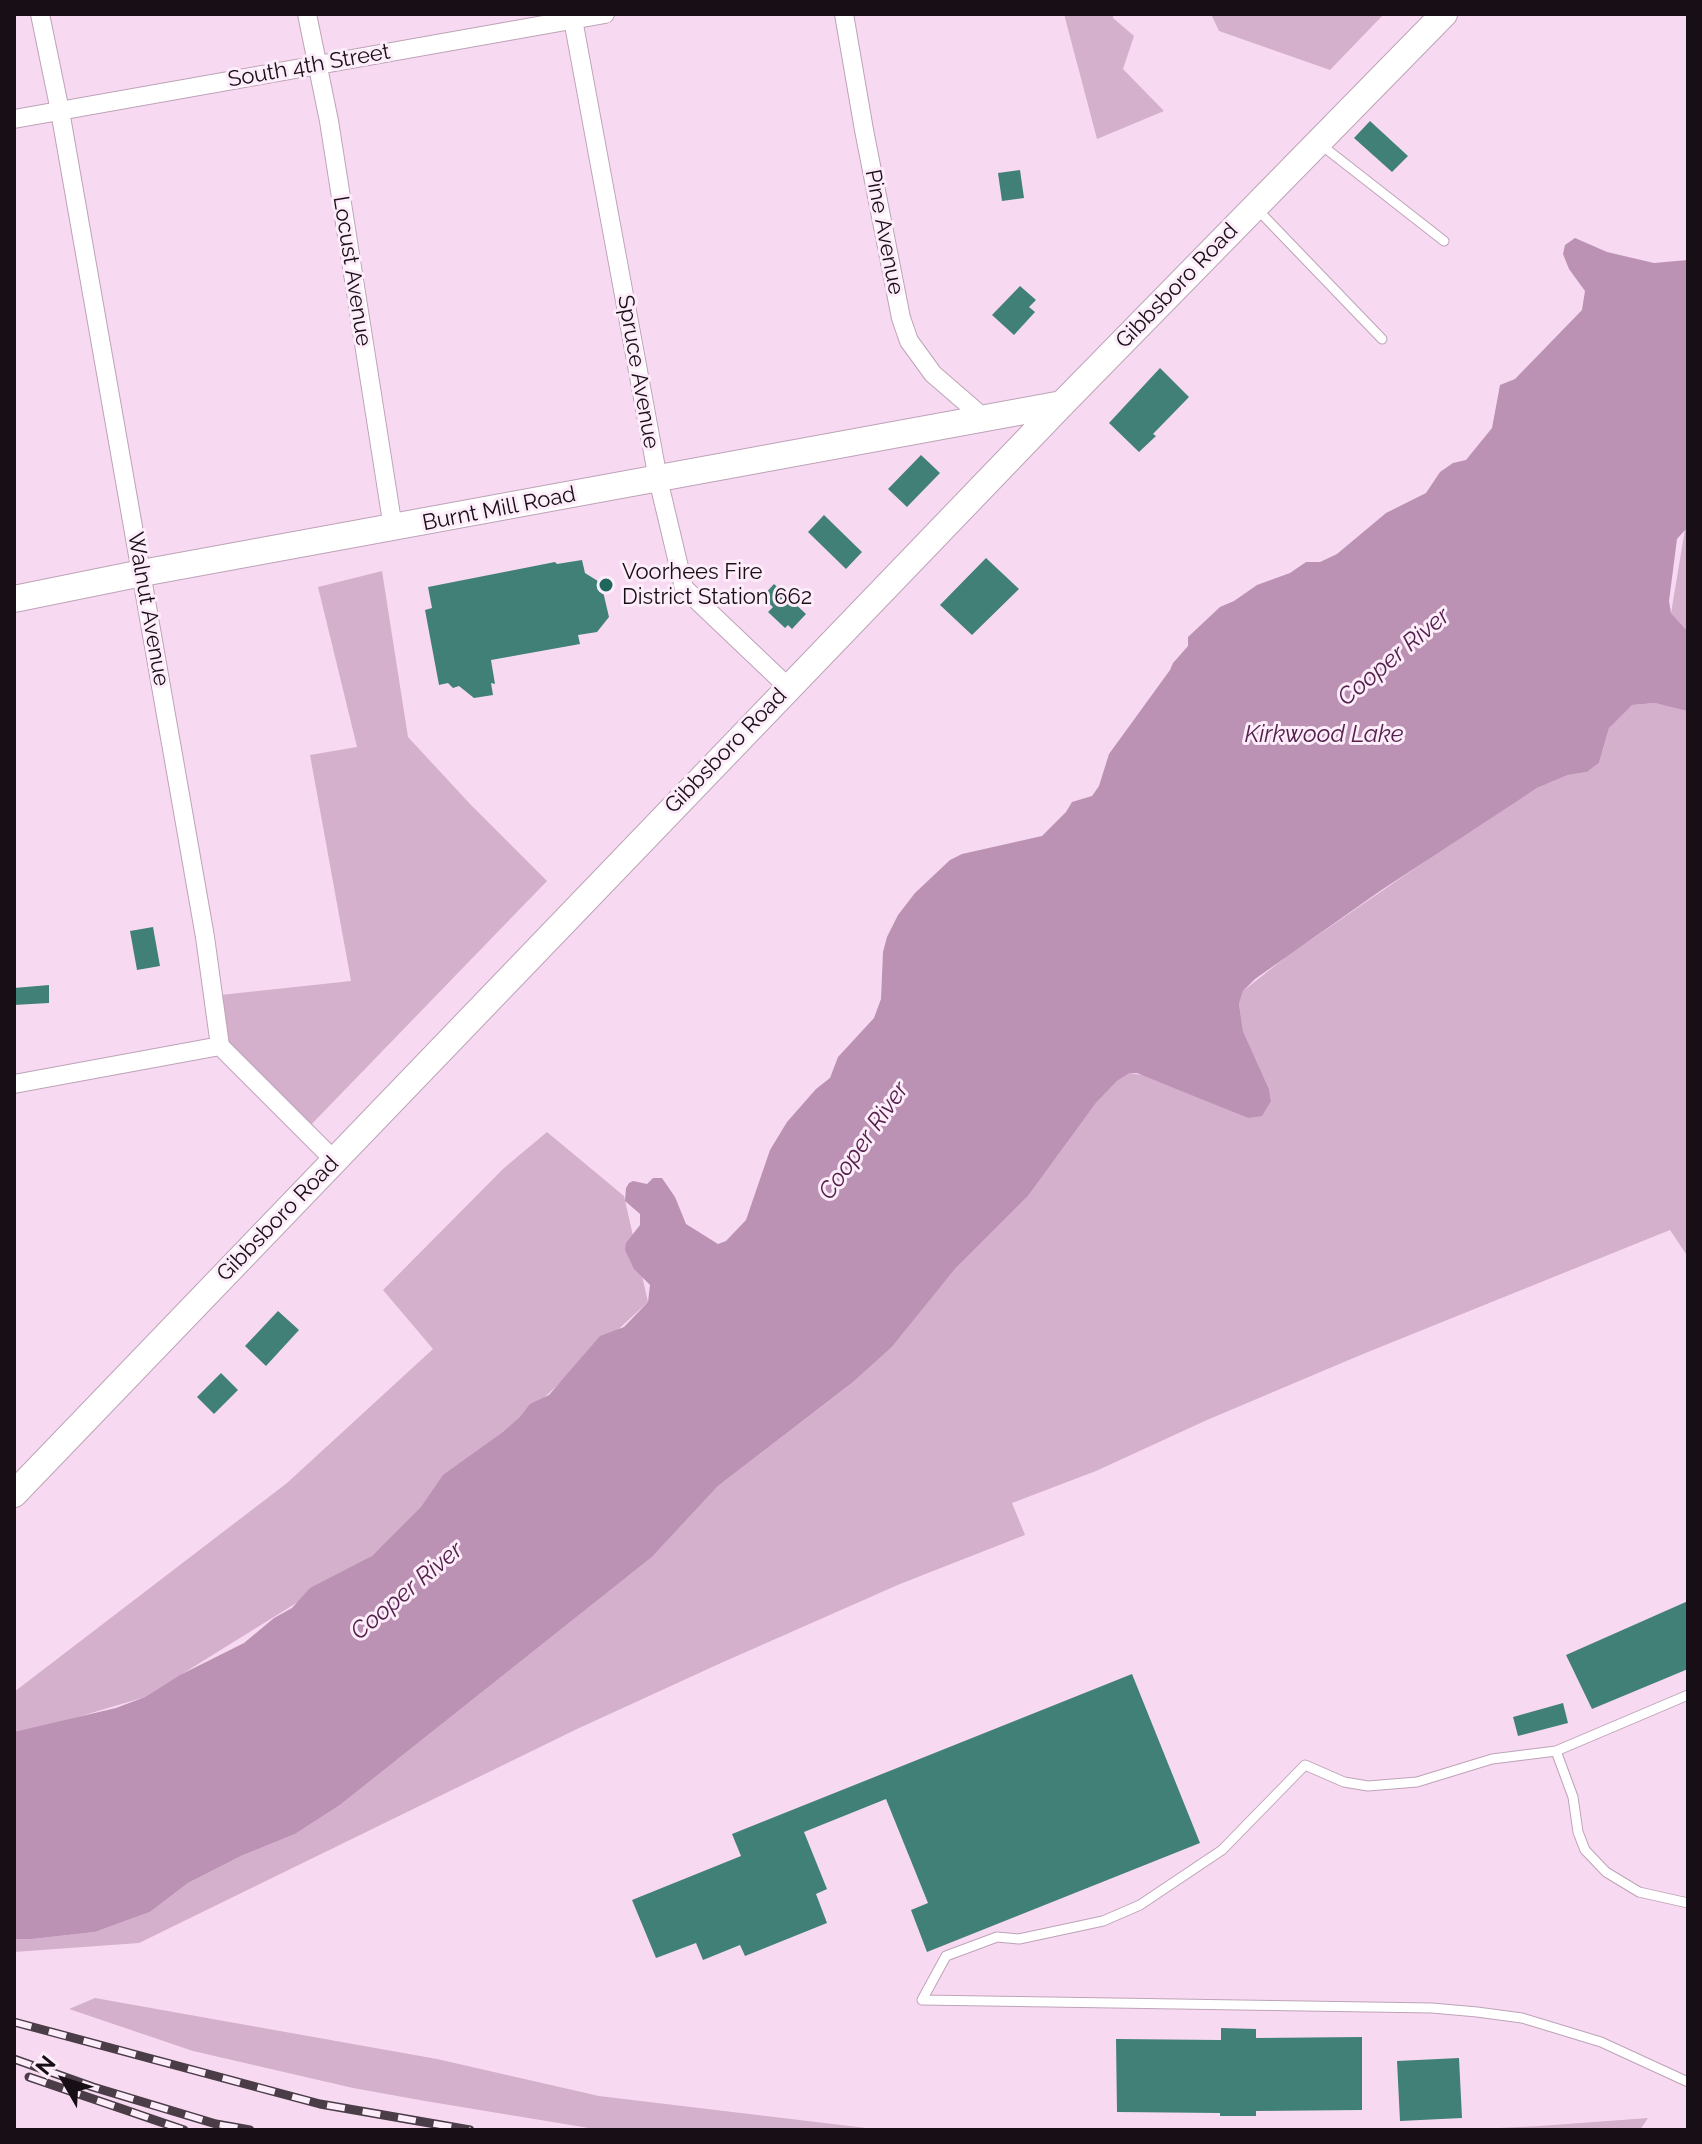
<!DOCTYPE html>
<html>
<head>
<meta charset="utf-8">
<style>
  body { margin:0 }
  #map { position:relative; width:1702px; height:2144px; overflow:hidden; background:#f7daf1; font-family:Raleway,sans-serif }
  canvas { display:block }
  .frame { position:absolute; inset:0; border:16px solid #180e16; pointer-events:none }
  .north { position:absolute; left:24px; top:2040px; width:80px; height:80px; -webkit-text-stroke:6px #fdecf9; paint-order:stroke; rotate:309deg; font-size:22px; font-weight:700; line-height:32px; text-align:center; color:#180e16 }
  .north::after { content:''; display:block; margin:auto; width:28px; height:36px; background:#180e16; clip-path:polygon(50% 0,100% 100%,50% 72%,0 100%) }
</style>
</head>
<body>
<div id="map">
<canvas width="1702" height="2144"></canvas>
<div class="frame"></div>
<div class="north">N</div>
</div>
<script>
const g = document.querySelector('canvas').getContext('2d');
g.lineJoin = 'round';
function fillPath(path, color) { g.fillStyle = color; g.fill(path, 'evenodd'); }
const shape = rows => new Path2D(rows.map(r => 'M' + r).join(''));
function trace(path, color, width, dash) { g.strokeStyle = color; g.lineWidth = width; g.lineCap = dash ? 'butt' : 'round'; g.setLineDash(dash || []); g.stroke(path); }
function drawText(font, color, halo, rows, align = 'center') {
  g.font = font + ' Raleway,sans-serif'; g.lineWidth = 6; g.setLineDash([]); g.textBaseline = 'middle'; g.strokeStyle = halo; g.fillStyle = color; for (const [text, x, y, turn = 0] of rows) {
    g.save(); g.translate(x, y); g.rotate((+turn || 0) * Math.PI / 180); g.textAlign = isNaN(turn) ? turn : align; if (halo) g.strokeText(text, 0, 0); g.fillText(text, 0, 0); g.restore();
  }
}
fillPath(shape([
  [1064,14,1113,14,1113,18,1134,36,1123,69,1164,111,1097,139],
  [1211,14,1384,14,1330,70,1219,31],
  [1688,528,1688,633,1671,613,1685,529],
  [382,571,408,737,471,805,547,881,305,1131,227,1054,211,996,351,981,310,755,357,747,318,587],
  [1655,703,1688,709,1688,1257,1670,1230,1363,1354,1207,1420,1096,1471,1012,1503,1025,1535,900,1584,721,1663,577,1729,139,1943,14,1952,14,1939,32,1939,95,1932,150,1912,188,1883,241,1856,295,1834,340,1805,652,1557,718,1486,851,1384,892,1347,955,1269,1028,1196,1096,1103,1117,1081,1130,1073,1149,1076,1248,1118,1271,1101,1269,1089,1243,1031,1239,1004,1243,991,1286,957,1485,820,1537,788,1568,775,1587,772,1599,763,1609,728,1620,714,1632,705],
  [547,1132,624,1196,648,1302,372,1556,145,1697,14,1736,14,1692,287,1483,433,1349,383,1290,504,1168],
  [95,1998,437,2059,599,2096,883,2130,601,2130,425,2101,353,2088,193,2051,69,2009],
  [1648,2118,1640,2130,1457,2130,1540,2126]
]), '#d4b0cc');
fillPath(shape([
  [1575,238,1607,252,1654,263,1688,260,1688,527,1677,539,1669,601,1671,613,1688,632,1688,711,1655,703,1632,705,1609,728,1599,763,1587,772,1568,775,1537,788,1380,891,1255,979,1243,991,1239,1004,1243,1031,1269,1089,1271,1101,1262,1116,1248,1118,1137,1073,1130,1073,1117,1081,1096,1103,1028,1196,955,1269,892,1347,852,1383,718,1486,652,1557,340,1805,295,1834,241,1856,188,1883,150,1912,95,1932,32,1939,14,1939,14,1732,116,1708,145,1697,180,1675,244,1643,274,1618,292,1608,310,1588,372,1556,421,1507,443,1475,503,1432,520,1417,530,1404,549,1395,600,1336,624,1327,648,1302,650,1285,634,1269,625,1250,626,1243,640,1225,640,1214,625,1201,626,1188,629,1183,633,1181,647,1184,653,1178,662,1178,675,1197,686,1224,718,1244,726,1241,746,1220,770,1150,787,1122,816,1089,830,1078,838,1057,874,1018,881,999,883,952,887,937,898,915,915,893,950,860,962,854,1042,836,1066,812,1072,802,1092,796,1099,786,1109,754,1170,670,1173,663,1188,646,1188,637,1220,607,1234,601,1257,585,1290,573,1306,562,1320,562,1337,554,1386,513,1426,493,1440,472,1453,463,1466,460,1492,428,1500,385,1515,379,1582,310,1585,291,1569,269,1563,254,1565,245]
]), '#bb92b3');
fillPath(shape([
  [1370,121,1408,156,1392,172,1354,138],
  [1020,170,1024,198,1002,201,998,173],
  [1020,286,1036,300,1029,307,1035,312,1014,335,992,315],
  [1160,368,1189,397,1153,434,1156,436,1139,452,1109,423],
  [921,455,940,473,907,507,888,489],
  [824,515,862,552,846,569,808,532],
  [986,558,1019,589,972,635,940,605],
  [582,560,585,573,601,583,609,617,597,632,578,635,580,644,491,660,495,684,491,683,493,695,474,698,459,686,453,688,448,683,439,685,425,610,432,608,428,587,555,562,557,564],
  [774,584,806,614,792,629,788,625,785,628,768,612,773,607,762,597],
  [153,927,160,966,137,970,130,931],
  [49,985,49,1003,14,1005,14,988],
  [278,1311,299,1330,266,1366,245,1346],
  [221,1373,238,1390,214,1414,197,1397],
  [1688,1601,1688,1669,1592,1709,1566,1655],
  [1132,1674,1200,1843,927,1952,911,1910,928,1903,886,1799,804,1832,827,1889,816,1894,827,1923,745,1956,740,1945,703,1960,696,1943,656,1958,632,1900,741,1856,732,1834],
  [1563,1703,1568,1723,1518,1736,1513,1717],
  [1221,2028,1256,2029,1256,2038,1362,2037,1362,2110,1256,2111,1256,2116,1220,2116,1220,2113,1117,2112,1116,2039,1221,2040],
  [1459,2058,1462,2118,1400,2121,1397,2061]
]), '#418076');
const lane = shape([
  [1320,144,1444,241],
  [1257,209,1382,339],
  [1688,1695,1556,1751,1492,1759,1417,1782,1368,1786,1344,1782,1305,1765,1222,1850,1140,1905,1103,1921,1019,1939,997,1937,946,1956,922,2000,1432,2008,1477,2012,1522,2018,1601,2042,1688,2082],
  [1556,1751,1573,1797,1578,1832,1585,1850,1606,1872,1639,1892,1688,1903]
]);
const street = shape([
  [40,14,60,111,205,937,220,1046,334,1160],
  [307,14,329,121,393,528],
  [572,14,658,479,684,588,788,687],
  [844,14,864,130,901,318,909,341,933,374,985,419],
  [14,119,605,14],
  [14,1084,220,1046]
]);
const secondary = shape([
  [14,599,142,573,1062,404],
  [14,1494,1062,404,1444,14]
]);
trace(lane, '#bea3b8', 11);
trace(street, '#bea3b8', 20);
trace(secondary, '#bea3b8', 28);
trace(lane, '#fff', 9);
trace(street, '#fff', 18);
trace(secondary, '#fff', 26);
const rail = shape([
  [14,2022,320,2104,470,2130],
  [14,2059,93,2087,216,2124,250,2130],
  [29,2077,184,2130]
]);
trace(rail, '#4b3d48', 9);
trace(rail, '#fdecf9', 6, [18]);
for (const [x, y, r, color] of [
  [606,585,8,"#1f675d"]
]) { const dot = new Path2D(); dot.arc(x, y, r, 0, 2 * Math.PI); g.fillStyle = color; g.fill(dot); trace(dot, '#fdecf9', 3); }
drawText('22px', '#180e16', '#fdecf9', [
  ["South 4th Street",309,66,-10],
  ["Pine Avenue",884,232,79],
  ["Locust Avenue",352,271,81],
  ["Gibbsboro Road",1177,286,-46],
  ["Spruce Avenue",638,372,80],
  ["Burnt Mill Road",499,509,-11],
  ["Walnut Avenue",148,609,80],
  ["Gibbsboro Road",726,751,-46],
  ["Gibbsboro Road",278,1219,-46]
]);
drawText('22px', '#180e16', '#fdecf9', [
  ["Voorhees Fire",622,572],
  ["District Station 662",622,597]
], 'left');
drawText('italic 24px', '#53204c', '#fdecf9', [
  ["Cooper River",1394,657,-40],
  ["Kirkwood Lake",1324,735],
  ["Cooper River",864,1141,-55],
  ["Cooper River",407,1591,-40]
]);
</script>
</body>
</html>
